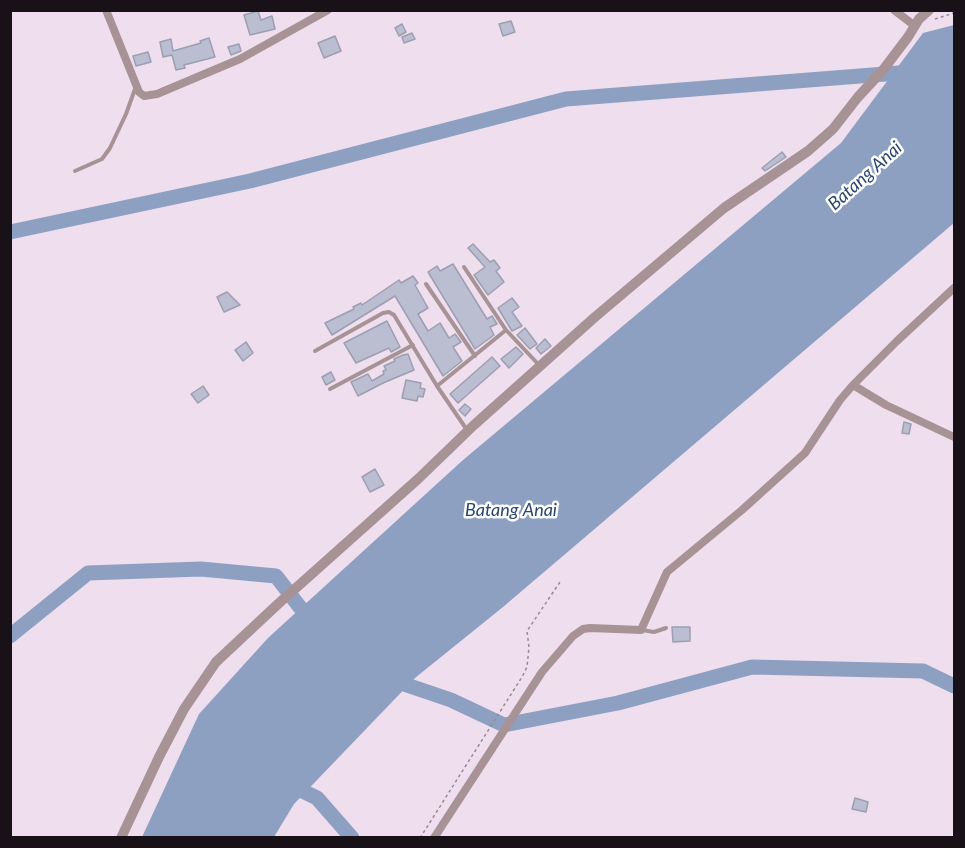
<!DOCTYPE html>
<html>
<head>
<meta charset="utf-8">
<style>
  body { margin:0 }
  #map { position:relative; width:965px; height:848px; overflow:hidden; background:#efdeee; font-family:Lato,sans-serif }
  canvas { display:block }
  .frame { position:absolute; inset:0; border:12px solid #181218; pointer-events:none }
</style>
</head>
<body>
<div id="map">
<canvas width="965" height="848"></canvas>
<div class="frame"></div>
</div>
<script>
const g = document.querySelector('canvas').getContext('2d');
g.lineJoin = 'round';
function fillPath(path, color) { g.fillStyle = color; g.fill(path, 'evenodd'); }
const shape = rows => new Path2D(rows.map(r => 'M' + r).join(''));
function trace(path, color, width, dash) { g.strokeStyle = color; g.lineWidth = width; g.lineCap = dash ? 'butt' : 'round'; g.setLineDash(dash || []); g.stroke(path); }
function drawText(font, color, halo, rows, align = 'center') {
  g.font = font + ' Lato,sans-serif'; g.lineWidth = 5; g.setLineDash([]); g.textBaseline = 'middle'; g.strokeStyle = halo; g.fillStyle = color; for (const [text, x, y, turn = 0] of rows) {
    g.save(); g.translate(x, y); g.rotate((+turn || 0) * Math.PI / 180); g.textAlign = isNaN(turn) ? turn : align; if (halo) g.strokeText(text, 0, 0); g.fillText(text, 0, 0); g.restore();
  }
}
fillPath(shape([
  [954,25,954,223,503,607,415,678,294,804,274,837,142,837,199,714,268,638,463,460,841,143,923,33]
]), '#8da0c2');
trace(shape([
  [10,232,250,181,566,99,911,72],
  [10,636,88,573,201,569,276,576,312,623],
  [389,679,451,700,504,725,618,703,752,667,923,671,954,686],
  [288,784,317,798,352,838]
]), '#8da0c2', 15);
const building = shape([
  [258,11,261,20,272,16,275,29,250,35,244,15,258,11],
  [511,21,515,32,503,36,499,24,511,21],
  [402,24,406,32,399,36,395,28,402,24],
  [412,33,415,39,404,43,402,37,412,33],
  [335,36,341,51,324,58,318,43,335,36],
  [209,38,215,57,184,65,185,68,176,70,172,55,163,57,160,42,171,39,173,51,201,43,200,41,209,38],
  [239,44,241,51,231,55,228,47,239,44],
  [148,52,151,62,136,66,133,56,148,52],
  [782,152,786,157,765,171,762,168,782,152],
  [473,244,490,262,494,260,500,268,496,271,504,282,488,295,474,275,485,267,468,248,473,244],
  [453,264,487,319,492,316,497,324,490,327,494,335,475,349,428,272,437,266,440,271,453,264],
  [413,276,418,283,415,285,428,308,418,314,428,331,440,323,449,338,455,334,461,342,453,347,462,361,443,376,395,296,332,335,325,323,354,309,353,307,361,303,362,305,399,280,401,283,413,276],
  [227,292,240,305,224,312,217,297,227,292],
  [512,298,519,307,512,312,522,326,512,331,498,308,512,298],
  [387,321,400,347,391,352,389,348,356,363,344,343,387,321],
  [525,328,537,344,530,349,517,335,525,328],
  [545,339,551,346,541,354,536,348,545,339],
  [246,342,253,353,243,361,235,350,246,342],
  [516,347,523,354,509,368,501,359,516,347],
  [408,354,414,370,383,383,358,396,351,382,368,374,372,381,384,374,383,371,386,370,384,366,395,361,394,359,403,355,408,354],
  [492,357,500,366,458,403,450,394,492,357],
  [331,372,335,380,326,385,322,377,331,372],
  [406,380,421,383,420,388,425,389,423,397,418,396,417,401,402,398,406,380],
  [203,386,209,395,198,403,191,394,203,386],
  [465,404,471,409,465,416,459,410,465,404],
  [904,422,911,424,909,434,902,433,904,422],
  [375,469,384,485,370,492,362,477,375,469],
  [672,627,690,627,690,641,673,642,672,627],
  [855,798,868,802,866,812,852,809,855,798]
]);
fillPath(building, '#bbbdd1');
trace(building, '#9c9fb2', 1.5);
trace(shape([
  [935,19,954,13],
  [420,838,522,677,527,667,529,647,527,631,560,582]
]), '#968995', 1.5, [3, 3]);
trace(shape([
  [75,171,102,159,110,148,126,114,135,89],
  [464,267,506,330,539,365],
  [426,284,475,356],
  [315,351,383,313,389,312,394,315,437,386,467,430],
  [437,386,506,330],
  [330,389,413,345],
  [642,630,654,632,666,628]
]), '#a79395', 4);
trace(shape([
  [106,10,139,92,144,96,157,94,240,59,328,10],
  [894,10,915,26],
  [853,385,886,405,954,437],
  [434,838,542,672,573,636,583,629,590,628,641,630,667,572,742,510,805,453,840,400,853,385,897,341,954,288]
]), '#a79395', 8);
trace(shape([
  [121,838,159,757,184,709,216,662,278,604,418,479,474,425,595,317,724,208,808,151,833,129,858,97,883,70,908,37,919,19,929,10]
]), '#a79395', 10);
drawText('italic 18px', '#2b4472', '#fff', [
  ["Batang Anai",865,176,-42],
  ["Batang Anai",511,510]
]);
</script>
</body>
</html>
